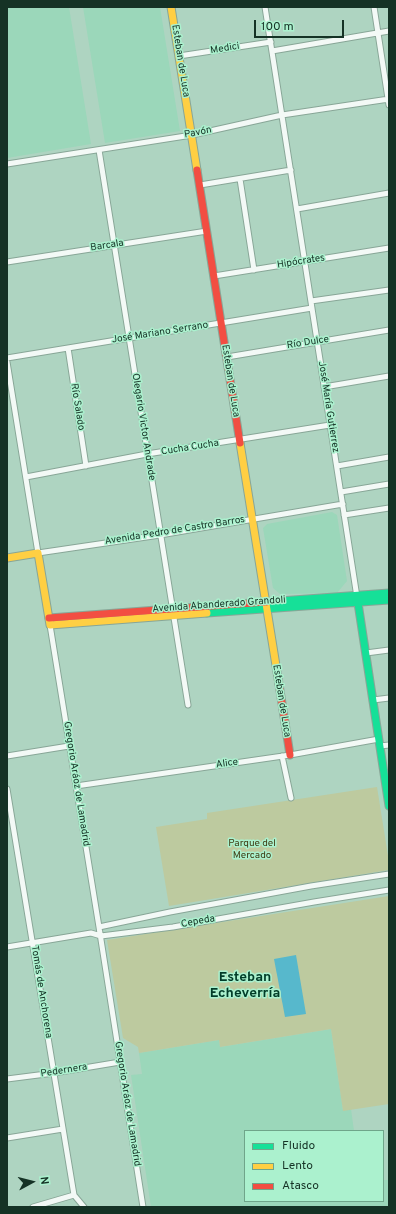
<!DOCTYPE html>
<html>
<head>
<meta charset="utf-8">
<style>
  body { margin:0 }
  #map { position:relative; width:396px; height:1214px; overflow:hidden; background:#aed4c1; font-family:Overpass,sans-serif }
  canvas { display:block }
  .frame { position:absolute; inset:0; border:8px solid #153225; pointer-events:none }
  .legend { position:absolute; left:244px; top:1130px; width:140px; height:72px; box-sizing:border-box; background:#abf1ce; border:1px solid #6fa58a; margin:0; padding:5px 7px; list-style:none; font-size:12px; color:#153225 }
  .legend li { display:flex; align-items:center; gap:8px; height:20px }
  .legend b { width:20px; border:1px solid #6fa58a }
  .north { position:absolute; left:12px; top:1162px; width:40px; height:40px; -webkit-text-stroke:3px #abf1ce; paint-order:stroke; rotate:83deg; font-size:11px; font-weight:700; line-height:16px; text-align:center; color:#153225 }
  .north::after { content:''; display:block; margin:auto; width:14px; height:18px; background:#153225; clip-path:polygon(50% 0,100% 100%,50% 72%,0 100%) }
  .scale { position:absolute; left:254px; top:20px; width:90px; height:18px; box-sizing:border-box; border:2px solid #153225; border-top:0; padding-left:5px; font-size:12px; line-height:14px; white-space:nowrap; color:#153225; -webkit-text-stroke:3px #abf1ce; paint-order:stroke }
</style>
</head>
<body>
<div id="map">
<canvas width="396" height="1214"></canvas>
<div class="frame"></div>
<ul class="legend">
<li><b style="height:5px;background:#16e098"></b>Fluido</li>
<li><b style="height:5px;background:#ffcf43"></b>Lento</li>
<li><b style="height:5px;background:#f24e42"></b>Atasco</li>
</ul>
<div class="north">N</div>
<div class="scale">100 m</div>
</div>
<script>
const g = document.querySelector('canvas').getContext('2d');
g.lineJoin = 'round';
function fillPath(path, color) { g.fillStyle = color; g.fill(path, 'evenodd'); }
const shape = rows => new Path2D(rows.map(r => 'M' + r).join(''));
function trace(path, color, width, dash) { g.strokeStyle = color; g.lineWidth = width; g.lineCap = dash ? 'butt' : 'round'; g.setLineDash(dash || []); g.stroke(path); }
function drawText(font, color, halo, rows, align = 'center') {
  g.font = font + ' Overpass,sans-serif'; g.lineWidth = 3; g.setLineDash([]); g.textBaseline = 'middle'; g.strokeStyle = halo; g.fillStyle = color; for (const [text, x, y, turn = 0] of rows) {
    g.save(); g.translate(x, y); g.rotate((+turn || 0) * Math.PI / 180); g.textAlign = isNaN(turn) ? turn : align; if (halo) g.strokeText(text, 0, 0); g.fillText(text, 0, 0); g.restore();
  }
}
fillPath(shape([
  [7,7,69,7,91,144,7,158],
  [83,7,160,7,180,131,105,143],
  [332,512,337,515,347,581,337,593,280,594,273,588,263,528,267,524],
  [331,1029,343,1110,351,1109,354,1131,245,1131,245,1201,383,1201,383,1180,389,1180,389,1207,151,1207,131,1075,142,1074,139,1053,219,1040,220,1047]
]), '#9bd7ba');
fillPath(shape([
  [377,787,389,862,389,870,169,906,156,827,207,819,207,813],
  [389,896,389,1104,343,1111,331,1029,220,1047,219,1040,139,1053,138,1047,123,1038,107,940]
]), '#bdca9f');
fillPath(shape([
  [296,955,306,1014,285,1017,274,959]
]), '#57b8cc');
const street = shape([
  [265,7,357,597],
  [374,7,389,105],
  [272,51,389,31],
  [179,56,271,42],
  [99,150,188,705],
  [7,164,192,135,282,115,389,99],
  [240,179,254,270],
  [200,185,291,170],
  [297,209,389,193],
  [7,262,207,231],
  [214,276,389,248],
  [311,301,389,290],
  [68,348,86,466],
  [227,357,389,330],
  [7,358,312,308],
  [7,362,38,553,160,535,343,504],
  [324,387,389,376],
  [337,466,389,457],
  [26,477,147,454,330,425],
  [341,492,389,484],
  [344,515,389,508],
  [50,625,99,927,143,1207],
  [366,653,389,650],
  [373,700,389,698],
  [380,746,389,745],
  [7,756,69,746],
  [282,756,291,798],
  [76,786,290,755,379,739],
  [7,789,74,1195,84,1207],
  [99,927,170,912,311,886,389,874],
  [7,947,91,933,101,936,173,927,314,902,389,890],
  [7,1079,54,1073,120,1062],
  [7,1138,63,1129],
  [33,1207,74,1195]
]);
const fast = shape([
  [266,602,389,593],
  [358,603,389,806],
  [207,613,389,600]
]);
const slow = shape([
  [171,7,197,170],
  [240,443,279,684],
  [7,558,38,553,50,625,207,613]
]);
const jam = shape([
  [197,170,240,443],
  [49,618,266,602],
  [279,684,290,755]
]);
trace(street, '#88a697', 7);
trace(fast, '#88a697', 9);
trace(slow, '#88a697', 9);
trace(jam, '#88a697', 9);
trace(street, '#f3f9f6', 5);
trace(fast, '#16e098', 7);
trace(slow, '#ffcf43', 7);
trace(jam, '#f24e42', 7);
drawText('10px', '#153225', '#abf1ce', [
  ["Medici",225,49,-9],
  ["Esteban de Luca",180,61,81],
  ["Pavón",198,133,-11],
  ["Barcala",107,246,-9],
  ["Hipócrates",301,262,-9],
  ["José Mariano Serrano",160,333,-9],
  ["Río Dulce",308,343,-9],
  ["Esteban de Luca",230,381,81],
  ["Río Salado",77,407,81],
  ["José María Gutierrez",328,407,81],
  ["Olegario Victor Andrade",143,427,81],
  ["Cucha Cucha",190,448,-9],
  ["Avenida Pedro de Castro Barros",175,531,-9],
  ["Avenida Abanderado Grandoli",219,605,-4],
  ["Esteban de Luca",281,701,81],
  ["Alice",227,764,-8],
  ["Gregorio Aráoz de Lamadrid",76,784,81],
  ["Cepeda",198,922,-10],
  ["Tomás de Anchorena",41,992,81],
  ["Pedernera",64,1071,-9],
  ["Gregorio Aráoz de Lamadrid",127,1104,81]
]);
drawText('10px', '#3f3b13', '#abf1ce', [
  ["Parque del",252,844],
  ["Mercado",252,856]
]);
drawText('bold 14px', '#013c28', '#abf1ce', [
  ["Esteban",245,978],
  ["Echeverría",245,994]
]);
</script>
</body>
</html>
